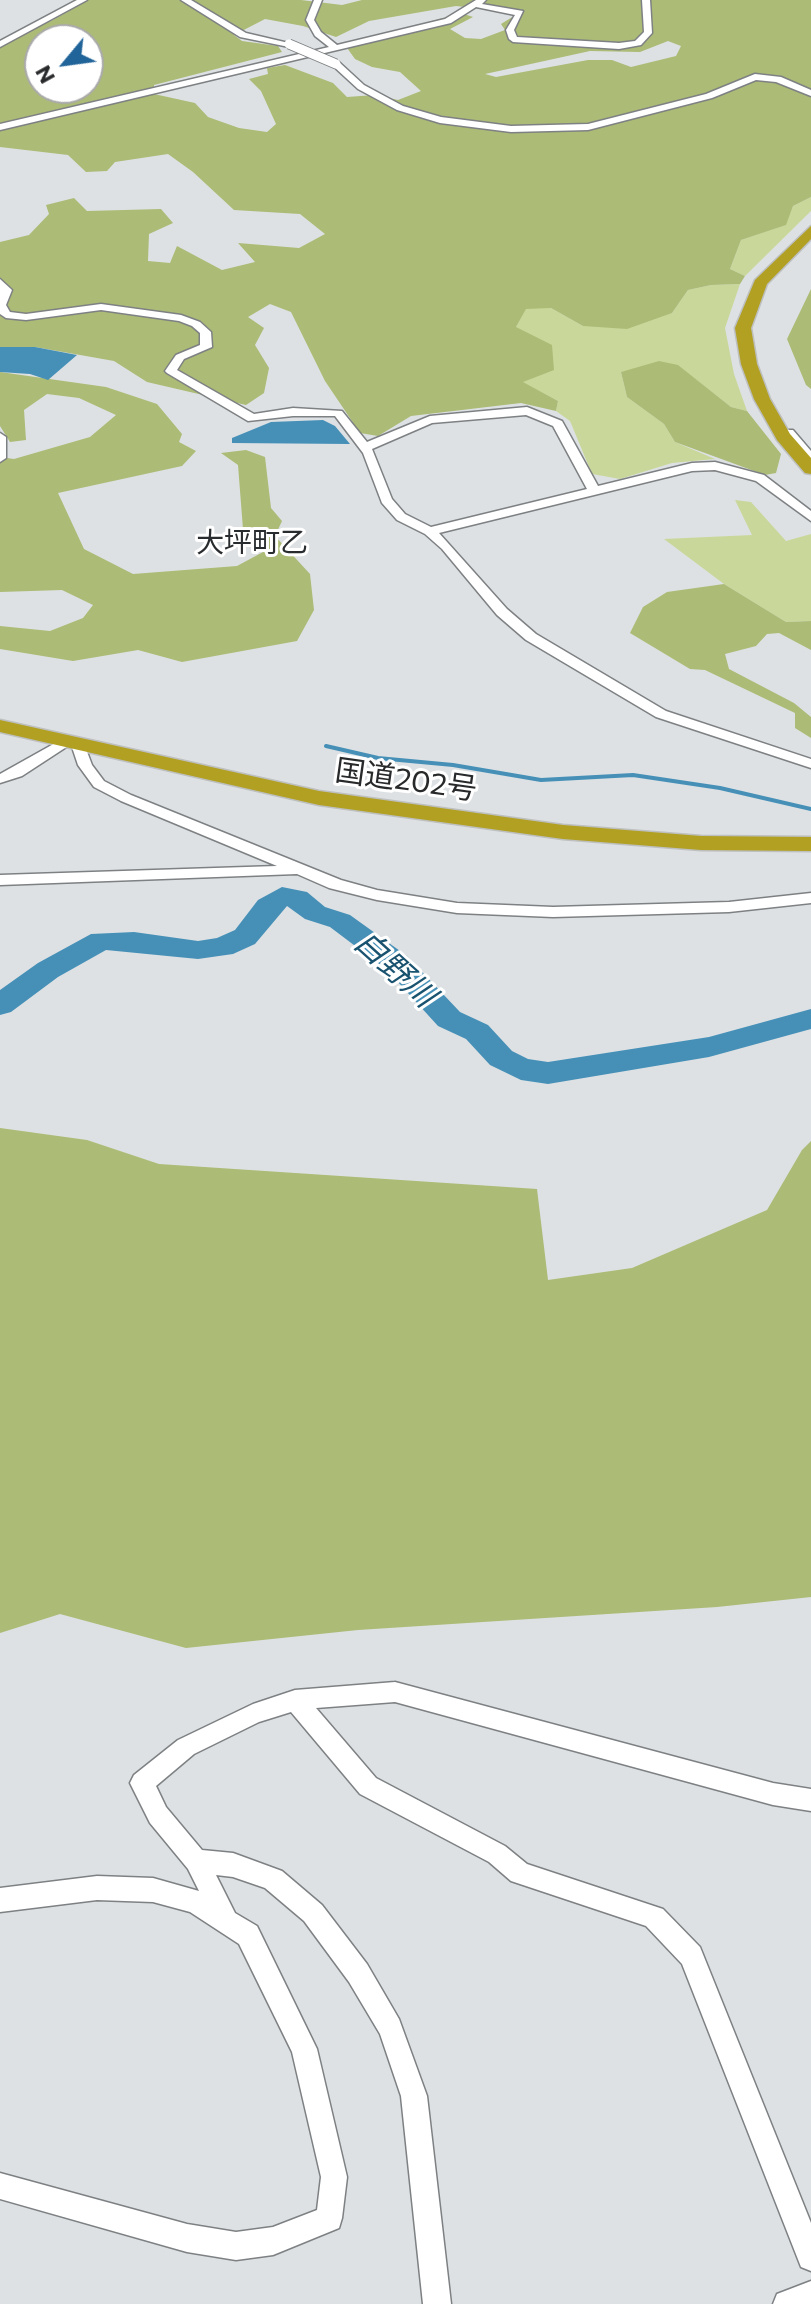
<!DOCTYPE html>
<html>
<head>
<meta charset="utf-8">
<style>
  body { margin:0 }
  #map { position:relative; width:811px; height:2304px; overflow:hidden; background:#dde1e3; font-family:Commissioner,sans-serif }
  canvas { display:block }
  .north { position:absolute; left:24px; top:24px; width:80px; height:80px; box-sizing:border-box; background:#fff; border:2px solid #a9a9aa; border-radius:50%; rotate:241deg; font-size:22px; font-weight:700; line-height:32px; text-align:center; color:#28292a }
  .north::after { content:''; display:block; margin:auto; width:28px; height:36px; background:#216499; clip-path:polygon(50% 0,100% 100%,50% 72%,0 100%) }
</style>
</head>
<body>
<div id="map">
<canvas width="811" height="2304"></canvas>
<div class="north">N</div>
</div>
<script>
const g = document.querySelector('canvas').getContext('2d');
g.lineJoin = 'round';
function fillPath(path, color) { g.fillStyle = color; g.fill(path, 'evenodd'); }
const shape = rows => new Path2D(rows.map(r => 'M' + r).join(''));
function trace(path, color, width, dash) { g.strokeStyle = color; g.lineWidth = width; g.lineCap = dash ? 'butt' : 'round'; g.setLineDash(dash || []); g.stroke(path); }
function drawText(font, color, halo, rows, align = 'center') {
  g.font = font + ' Commissioner,"Noto Sans JP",sans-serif'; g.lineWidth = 6; g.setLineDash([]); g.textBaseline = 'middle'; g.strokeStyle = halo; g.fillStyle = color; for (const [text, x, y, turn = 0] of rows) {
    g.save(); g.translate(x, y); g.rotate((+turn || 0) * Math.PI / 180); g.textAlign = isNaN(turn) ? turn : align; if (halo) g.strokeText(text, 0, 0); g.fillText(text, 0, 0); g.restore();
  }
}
fillPath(shape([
  [811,197,811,211,745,276,730,269,741,240,785,225,793,206],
  [740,284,725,328,734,374,747,411,731,407,677,365,621,372,627,397,664,424,675,442,715,459,672,463,620,479,592,474,570,421,556,411,558,401,522,382,516,327,526,308,551,308,583,326,672,313,688,290,711,285],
  [735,500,751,502,786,541,811,534,811,621,786,622,724,584,664,539,752,535]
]), '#c9d89a');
fillPath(shape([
  [88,0,301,0,342,5,362,0,811,0,811,197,793,206,786,225,741,240,730,269,745,276,740,284,711,285,688,290,672,313,627,329,583,326,551,308,526,309,516,327,552,345,554,370,523,382,558,401,556,411,521,403,411,416,378,436,360,433,325,381,291,312,270,304,248,317,264,328,255,345,269,368,264,393,246,405,147,382,114,361,35,347,0,347,0,242,29,235,49,214,46,205,74,198,87,211,161,209,173,223,149,234,148,261,170,263,177,246,222,270,255,262,238,243,299,248,325,234,300,214,234,210,193,172,168,154,115,162,107,171,86,172,68,155,0,147,0,40,51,21],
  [456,6,511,12,514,16,501,24,505,30,481,39,465,38,450,29,473,17,461,13,345,45,355,59,372,67,400,72,421,91,398,100,375,95,347,97,333,83,285,65,267,68,268,74,249,79,261,91,276,124,267,132,239,128,208,117,195,103,154,94,154,85,282,52,278,46,242,41,234,35,265,19,303,26,336,37,369,21],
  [40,40,88,40,88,88,40,88],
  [668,41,681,46,676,56,631,67,612,60,588,60,496,77,485,74,590,51,640,52],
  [811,289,811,389,806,385,787,339],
  [659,361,678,365,731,407,747,411,781,454,776,473,765,475,675,442,664,424,627,397,621,372],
  [0,372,106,387,157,404,182,434,179,442,196,451,182,466,58,493,84,549,133,574,237,566,263,552,243,529,238,465,221,453,246,450,265,457,271,508,282,521,275,536,310,574,314,610,297,641,182,662,138,650,73,661,0,649,0,626,50,631,83,618,93,605,62,590,0,592,0,457,14,459,90,437,116,415,79,398,47,394,24,410,26,440,10,442,0,426],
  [724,584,786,622,811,621,811,650,779,633,767,634,756,646,725,654,729,669,794,703,811,717,811,738,795,728,795,713,705,670,690,669,630,633,643,607,667,592],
  [0,1128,87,1140,159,1164,537,1189,548,1280,632,1268,767,1210,802,1150,811,1141,811,1597,717,1607,358,1630,186,1648,60,1614,0,1633]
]), '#acbb75');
fillPath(shape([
  [0,347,35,347,77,355,48,380,30,374,0,372],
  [323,420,335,426,350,444,232,443,232,438,271,422]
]), '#4690b8');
trace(shape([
  [326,746,378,758,453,765,541,780,633,775,720,788,811,809]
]), '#4690b8', 4);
fillPath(shape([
  [282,887,307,892,325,907,350,915,407,956,460,1012,488,1025,512,1051,528,1059,548,1062,709,1037,811,1009,811,1029,709,1057,548,1084,521,1080,490,1065,466,1039,438,1026,387,970,330,927,305,919,287,906,255,944,233,954,198,959,106,950,58,977,11,1012,0,1015,0,990,38,963,91,934,134,932,198,941,217,938,235,930,258,900,282,887]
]), '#4690b8');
const minor = shape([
  [77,0,87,0,0,47,0,41,77,0],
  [181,0,191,0,246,33,293,44,289,47,240,37,181,0],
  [314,0,322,0,314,20,321,32,337,45,445,19,476,0,486,0,482,4,523,11,514,30,517,37,619,43,635,41,644,32,642,0,650,0,652,33,641,45,619,49,513,42,509,39,506,30,515,15,476,7,451,23,0,130,0,124,329,47,315,36,306,20,314,0],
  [333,62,339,62,364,85,403,106,441,117,511,126,588,124,706,94,755,74,781,77,811,90,811,96,776,82,756,80,712,98,588,130,511,132,440,123,397,110,358,89,333,66,333,62],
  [0,279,12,290,6,305,10,312,26,314,101,304,181,315,200,322,211,332,212,347,184,359,177,370,254,414,293,408,342,411,367,442,430,416,527,407,562,421,598,486,692,463,715,462,764,475,811,511,811,521,756,481,715,470,692,471,439,533,507,609,536,634,666,711,811,759,811,768,656,717,526,640,497,615,442,549,425,534,397,520,382,503,363,453,335,416,293,416,248,421,167,373,165,371,176,355,200,345,200,333,192,326,179,321,101,310,26,320,6,318,0,314,0,279],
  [526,415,553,426,587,489,431,527,405,514,392,499,372,449,432,423,526,415],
  [785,430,793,430,811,451,811,462,807,461,785,436,785,430],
  [0,433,6,437,6,458,0,462,0,433],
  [66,737,73,741,83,741,92,765,104,781,131,795,341,880,377,890,457,903,553,907,729,902,811,893,811,903,729,912,553,917,457,913,377,900,329,888,297,874,0,885,0,875,277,866,121,801,94,787,78,765,71,744,22,776,0,783,0,774,66,737],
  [395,1682,773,1783,811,1789,811,1811,773,1805,395,1702,316,1708,376,1778,505,1846,527,1864,663,1909,700,1947,811,2223,811,2271,801,2267,682,1964,646,1926,511,1881,489,1862,360,1794,291,1712,259,1722,194,1754,156,1786,166,1807,202,1850,233,1853,282,1871,322,1905,367,1964,399,2019,427,2096,451,2304,423,2304,401,2096,380,2034,349,1982,304,1921,265,1888,233,1877,216,1875,235,1913,257,1926,317,2049,347,2177,342,2218,339,2228,273,2255,236,2260,187,2252,0,2199,0,2173,187,2224,236,2232,273,2227,317,2210,321,2177,292,2052,239,1944,190,1912,153,1902,97,1900,0,1912,0,1888,97,1876,153,1878,199,1891,188,1869,150,1823,130,1783,134,1775,178,1740,253,1704,295,1690,395,1682],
  [811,2281,811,2304,773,2304,777,2294,811,2281]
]);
const highway = shape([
  [811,226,811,239,767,284,751,328,757,364,770,399,790,434,811,458,811,474,805,473,777,440,754,399,741,364,735,328,755,280,811,226],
  [0,720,319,791,563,825,701,836,811,837,811,851,701,850,563,839,319,805,0,732,0,720]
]);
trace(minor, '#7e8183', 3);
trace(highway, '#bebfbf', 3);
fillPath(minor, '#fff');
fillPath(highway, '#b1a022');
const minorBridge = shape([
  [289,44,336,64]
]);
trace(minorBridge, '#7e8183', 11, []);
trace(minorBridge, '#fff', 9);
drawText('28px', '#292c2e', '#fff', [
  ["大坪町乙",252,543]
]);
drawText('30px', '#28292a', '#fff', [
  ["国道202号",406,780,8]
]);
drawText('italic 32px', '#1a5370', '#fff', [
  ["白野川",395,969,42]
]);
</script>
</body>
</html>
